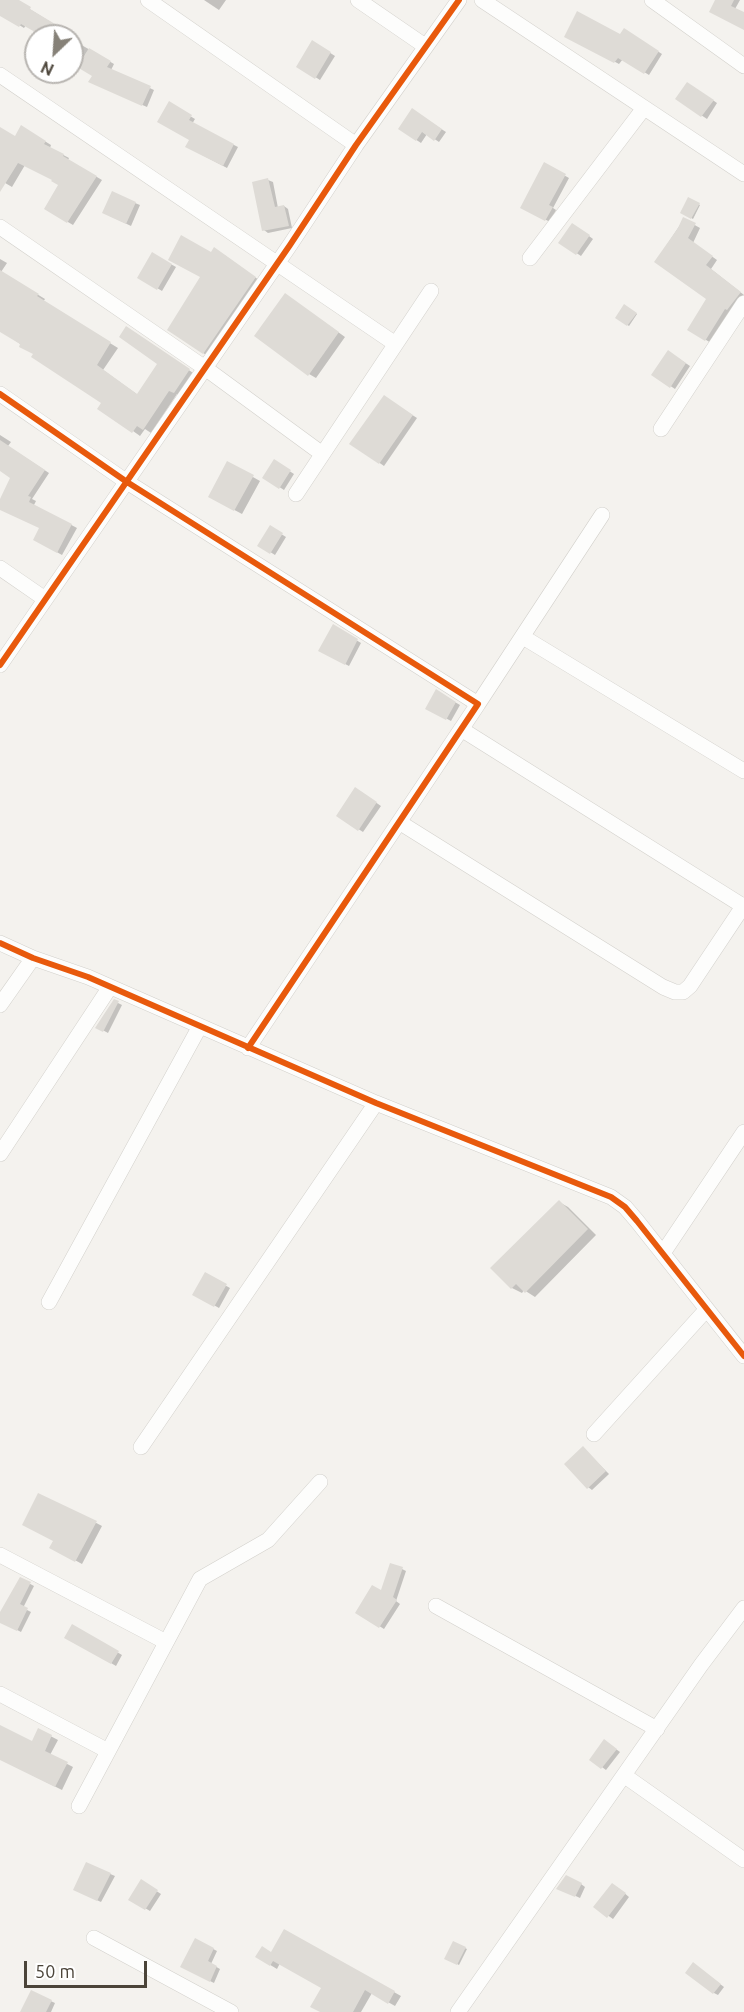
<!DOCTYPE html>
<html>
<head>
<meta charset="utf-8">
<style>
  body { margin:0 }
  #map { position:relative; width:744px; height:2012px; overflow:hidden; background:#f4f2ee; font-family:Ubuntu,sans-serif }
  canvas { display:block }
  .north { position:absolute; left:24px; top:24px; width:60px; height:60px; box-sizing:border-box; background:#fff; border:2px solid #b7b4b0; border-radius:50%; rotate:205deg; font-size:16px; font-weight:700; line-height:24px; text-align:center; color:#4b4439 }
  .north::after { content:''; display:block; margin:auto; width:21px; height:27px; background:#868178; clip-path:polygon(50% 0,100% 100%,50% 72%,0 100%) }
  .scale { position:absolute; left:24px; top:1961px; width:123px; height:27px; box-sizing:border-box; border:3px solid #4b4439; border-top:0; padding-left:8px; font-size:18px; line-height:21px; white-space:nowrap; color:#4b4439; -webkit-text-stroke:4px #fff; paint-order:stroke }
</style>
</head>
<body>
<div id="map">
<canvas width="744" height="2012"></canvas>
<div class="north">N</div>
<div class="scale">50 m</div>
</div>
<script>
const g = document.querySelector('canvas').getContext('2d');
g.lineJoin = 'round';
function fillPath(path, color) { g.fillStyle = color; g.fill(path, 'evenodd'); }
const shape = rows => new Path2D(rows.map(r => 'M' + r).join(''));
function trace(path, color, width, dash) { g.strokeStyle = color; g.lineWidth = width; g.lineCap = dash ? 'butt' : 'round'; g.setLineDash(dash || []); g.stroke(path); }
fillPath(shape([
  [0,0,15,0,75,37,73,40,114,64,111,70,154,90,147,107,94,84,94,76,72,60,72,36,45,36,26,25,24,28,0,13],
  [204,0,226,0,219,10],
  [716,0,740,0,735,9,744,14,744,28],
  [624,30,662,54,649,75,623,59,619,64,566,36,620,36],
  [313,42,335,56,320,80,298,66],
  [692,86,717,103,707,119,677,99],
  [170,104,195,119,192,124,238,147,227,168,187,147,191,140],
  [412,110,446,132,439,142,427,134,421,143,400,129],
  [22,127,51,145,50,148,69,158,68,160,102,180,73,225,46,209,60,185,54,180,25,165,12,187,0,180,0,128,15,138],
  [544,164,569,178,553,208,556,210,550,222,522,207],
  [268,180,273,182,278,208,284,206,288,209,292,228,268,233,264,230],
  [688,199,700,205,693,219,681,212],
  [135,203,140,205,131,226,108,215],
  [684,219,700,228,693,243,717,260,711,269,744,295,744,298,711,343,690,330,708,299,656,261],
  [577,227,593,239,581,256,560,242],
  [153,254,176,267,162,291,139,277],
  [211,254,223,254,263,283,212,358,203,353,202,277],
  [0,259,7,263,1,272,45,299,43,302,118,348,103,370,138,395,159,364,134,332,196,375,182,396,177,394,151,433,145,429,140,436,133,431,104,402,0,330],
  [292,299,345,337,316,378,309,374],
  [625,306,637,314,629,326,617,317],
  [669,352,690,366,675,389,654,375],
  [384,397,417,418,384,466,351,443],
  [0,435,11,442,8,446,49,473,32,499,36,501,34,505,77,528,62,555,35,540,41,528,0,508,0,502,12,477,0,469],
  [274,461,294,474,284,490,264,477],
  [228,463,260,481,242,514,210,497],
  [270,527,286,537,275,555,259,545],
  [333,626,361,643,349,666,320,651],
  [436,691,460,705,451,721,427,708],
  [356,789,381,806,363,832,338,816],
  [114,1001,122,1005,108,1033,97,1027],
  [559,1202,568,1207,596,1235,535,1297,524,1290,522,1293,512,1288,493,1268],
  [205,1274,230,1288,219,1308,194,1294],
  [583,1448,609,1474,592,1490,588,1487],
  [66,1507,102,1526,82,1564,51,1547],
  [402,1569,406,1571,396,1601,400,1604,384,1629,357,1612,382,1592],
  [21,1579,34,1586,23,1608,31,1612,21,1632,0,1621,0,1616],
  [73,1626,122,1655,116,1666,67,1637],
  [0,1727,33,1743,39,1730,58,1740,50,1755,73,1767,62,1790,10,1764,0,1754],
  [609,1744,620,1752,606,1770,591,1759],
  [87,1864,115,1876,101,1902,79,1892],
  [141,1881,161,1894,150,1911,130,1899],
  [581,1884,585,1887,580,1898,563,1890],
  [617,1887,629,1897,613,1919,596,1907],
  [285,1931,401,1996,395,2006,372,1993,361,2012,322,2012,323,1987,280,1963,277,1969,257,1957,272,1954],
  [196,1940,217,1951,211,1964,220,1969,214,1983,182,1967],
  [454,1943,467,1949,459,1965,446,1958],
  [698,1967,724,1987,718,1995,714,1993],
  [31,1992,55,2003,51,2012,27,2012]
]), '#0003');
fillPath(shape([
  [0,0,19,0,31,7,30,9,75,36,42,36,21,24,19,27,0,16],
  [715,0,734,0,731,6,744,12,744,30,709,12],
  [577,11,620,34,624,28,659,51,644,74,618,58,614,63,564,37],
  [312,40,331,52,315,79,296,67],
  [89,48,111,61,107,67,151,86,142,106,88,82,92,76,77,67],
  [687,82,714,100,701,117,675,99],
  [169,101,192,115,189,120,234,144,223,166,185,147,189,140,157,122],
  [412,108,442,129,434,141,422,132,416,141,398,129],
  [21,125,46,141,44,144,64,154,63,156,97,176,67,223,44,209,58,185,51,181,52,180,18,163,0,192,0,127,15,136],
  [544,162,566,174,549,205,553,207,545,221,520,208],
  [268,178,275,207,284,205,289,226,262,231,252,182],
  [112,191,136,202,126,224,102,213],
  [688,197,700,203,691,219,680,213],
  [683,217,696,223,688,238,713,256,706,265,741,292,727,310,725,309,705,341,687,330,706,299,654,262,678,228],
  [572,223,590,235,576,255,558,243],
  [181,235,211,252,214,247,256,277,203,354,167,330,200,277,168,260],
  [152,252,172,264,157,290,137,278],
  [0,270,39,294,37,296,111,342,97,365,137,394,157,364,119,337,126,326,190,369,174,393,169,391,143,430,137,426,132,433,97,409,101,403,31,357,33,354,19,347,20,344,0,332],
  [285,293,339,332,308,376,254,336],
  [624,304,637,313,627,326,615,318],
  [668,350,686,363,670,388,651,375],
  [384,395,413,415,379,464,349,444],
  [0,440,45,470,28,496,31,497,29,502,72,524,57,553,33,540,39,528,0,510,0,499,10,478,0,471],
  [274,459,291,470,279,489,262,478],
  [227,461,254,475,234,511,208,497],
  [270,525,283,533,270,554,257,546],
  [333,624,358,639,345,665,318,651],
  [436,689,456,702,446,720,425,709],
  [355,787,377,802,358,831,336,816],
  [114,999,119,1001,103,1032,95,1028],
  [559,1200,588,1229,525,1293,516,1284,511,1289,490,1268],
  [205,1272,227,1284,214,1307,192,1295],
  [583,1446,606,1471,587,1489,564,1464],
  [38,1493,97,1521,75,1562,49,1548,53,1541,22,1525],
  [390,1563,403,1567,393,1597,397,1600,379,1628,355,1613,372,1585,381,1590],
  [20,1577,31,1582,20,1604,28,1608,17,1631,0,1623,0,1612],
  [72,1624,119,1651,111,1664,64,1638],
  [0,1725,32,1741,38,1728,52,1735,45,1751,68,1762,55,1787,0,1760],
  [604,1739,617,1749,601,1769,589,1760],
  [86,1862,111,1873,97,1901,73,1890],
  [566,1875,582,1883,575,1897,556,1889],
  [141,1879,158,1890,145,1910,128,1900],
  [612,1883,626,1893,607,1918,593,1907],
  [284,1929,395,1991,388,2004,365,1990,353,2012,320,2012,310,2007,321,1988,273,1961,270,1966,255,1957,262,1946,271,1952],
  [195,1938,214,1948,208,1961,217,1966,210,1982,180,1967],
  [453,1941,466,1947,457,1965,444,1959],
  [693,1962,721,1984,713,1994,685,1973],
  [31,1990,52,2000,46,2012,20,2012]
]), '#dedbd6');
const minor = shape([
  [148,0,356,145],
  [358,0,425,46],
  [482,0,744,174],
  [652,0,744,66],
  [0,75,394,343],
  [0,227,205,368,321,453],
  [530,258,644,108],
  [0,394,127,482,478,704,248,1048],
  [661,429,744,303],
  [296,494,431,291],
  [0,568,45,599],
  [523,637,744,771],
  [0,665,290,245,356,145,459,0],
  [478,704,602,515],
  [461,729,743,906],
  [399,822,663,987,675,992,683,992,690,986,744,905],
  [0,943,33,958,88,977,376,1103,611,1197,625,1207,637,1221,744,1356],
  [0,1005,33,958],
  [0,1154,110,987],
  [663,1253,744,1132],
  [49,1302,200,1026],
  [594,1434,706,1310],
  [141,1447,376,1103],
  [0,1555,166,1642],
  [436,1606,657,1729],
  [0,1694,108,1751],
  [625,1776,744,1860],
  [79,1806,200,1579,268,1540,320,1482],
  [94,1938,231,2012],
  [458,2012,701,1665,744,1608]
]);
trace(minor, '#d2d0cb', 16);
trace(minor, '#fdfdfc', 15);
trace(shape([
  [0,394,127,482,478,704,248,1048],
  [0,665,290,245,356,145,459,0],
  [0,943,33,958,88,977,376,1103,611,1197,625,1207,637,1221,744,1356]
]), '#e8590c', 6);
</script>
</body>
</html>
